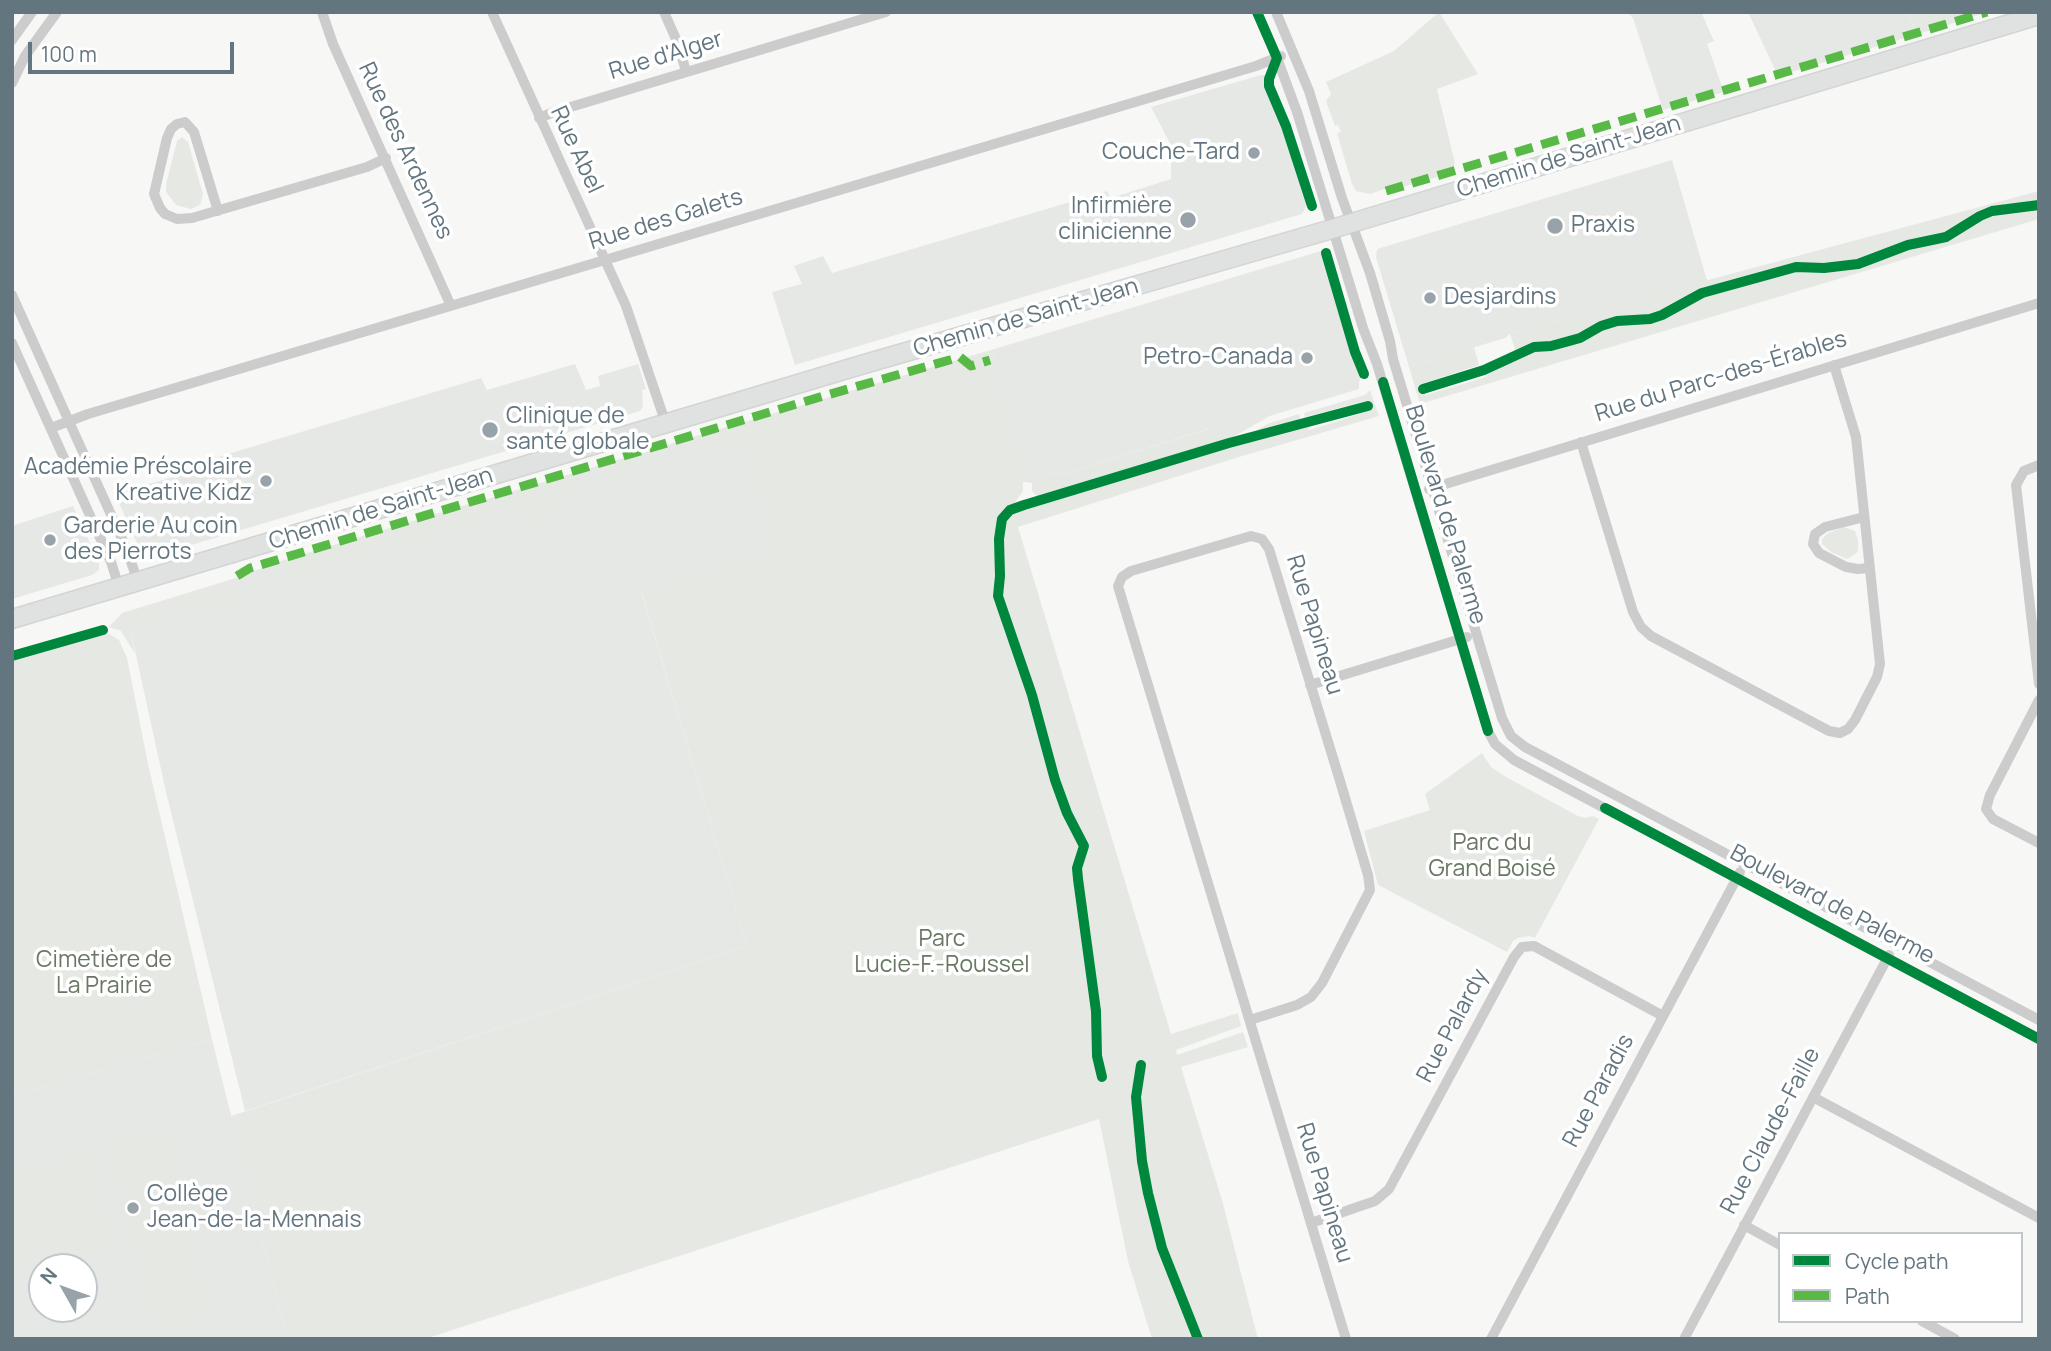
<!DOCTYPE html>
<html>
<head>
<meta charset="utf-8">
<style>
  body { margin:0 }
  #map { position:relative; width:2051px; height:1351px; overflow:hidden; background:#f7f7f6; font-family:Manrope,sans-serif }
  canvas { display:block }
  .frame { position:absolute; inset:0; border:14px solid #637680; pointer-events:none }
  .legend { position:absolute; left:1778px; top:1232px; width:245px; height:91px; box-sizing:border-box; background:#fff; border:2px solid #c1c8cc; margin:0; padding:9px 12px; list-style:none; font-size:21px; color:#637680 }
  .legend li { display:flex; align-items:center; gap:14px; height:35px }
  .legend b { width:35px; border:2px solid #c1c8cc }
  .north { position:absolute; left:28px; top:1253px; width:70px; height:70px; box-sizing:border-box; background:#fff; border:2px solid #c1c8cc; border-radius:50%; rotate:310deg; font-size:19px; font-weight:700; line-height:28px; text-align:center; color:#637680 }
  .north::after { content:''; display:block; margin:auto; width:24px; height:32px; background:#97a3a9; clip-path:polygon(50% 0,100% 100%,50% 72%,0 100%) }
  .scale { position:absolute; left:28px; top:42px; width:206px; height:32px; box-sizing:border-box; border:4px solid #637680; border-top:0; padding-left:9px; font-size:21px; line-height:24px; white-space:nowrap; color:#637680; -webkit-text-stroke:5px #fff; paint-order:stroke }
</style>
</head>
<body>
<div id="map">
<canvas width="2051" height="1351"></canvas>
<div class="frame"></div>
<ul class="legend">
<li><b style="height:9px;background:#00873e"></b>Cycle path</li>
<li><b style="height:9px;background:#58b947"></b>Path</li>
</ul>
<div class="north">N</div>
<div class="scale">100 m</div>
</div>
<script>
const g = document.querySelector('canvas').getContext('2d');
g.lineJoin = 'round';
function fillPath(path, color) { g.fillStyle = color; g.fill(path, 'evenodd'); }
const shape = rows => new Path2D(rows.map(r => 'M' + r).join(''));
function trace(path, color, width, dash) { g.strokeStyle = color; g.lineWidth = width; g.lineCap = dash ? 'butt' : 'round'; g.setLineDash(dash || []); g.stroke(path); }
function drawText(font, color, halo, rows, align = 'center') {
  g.font = font + ' Manrope,sans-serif'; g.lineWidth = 7; g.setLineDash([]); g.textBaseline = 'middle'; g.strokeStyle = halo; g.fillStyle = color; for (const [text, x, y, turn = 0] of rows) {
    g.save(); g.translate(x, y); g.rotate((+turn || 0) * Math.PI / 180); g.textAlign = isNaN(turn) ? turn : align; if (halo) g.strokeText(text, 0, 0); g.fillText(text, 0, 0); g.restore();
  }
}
fillPath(shape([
  [1627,12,1701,12,1714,41,1707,44,1724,92,1663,110,1633,18],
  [1748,12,1909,12,1915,35,1778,76],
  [1261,75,1266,75,1266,85,1284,128,1293,157,1307,205,1302,214,795,365,772,292,802,284,794,266,823,256,832,273,1107,191,1111,198,1171,179,1171,145,1151,107],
  [1672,160,1706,277,1510,334,1505,338,1409,367,1376,257,1377,249],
  [1321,251,1352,353,1362,374,1359,382,1359,389,1213,433,1211,428,1070,472,1044,474,1039,484,1018,481,992,361,994,353,1001,347],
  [575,364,586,390,600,386,598,376,638,364,646,389,642,390,643,406,640,411,151,557,141,552,115,494,190,472,188,466,481,378,487,390],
  [740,423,779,549,641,591,747,946,245,1111,166,792,130,628,239,577,278,562],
  [73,506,99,563,99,570,92,575,12,599,12,526],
  [212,1039,287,1339,12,1339,12,1096],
  [42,1267,84,1267,84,1309,42,1309]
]), '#e6e8e6');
fillPath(shape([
  [1439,12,1478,74,1437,89,1455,163,1452,173,1389,191,1387,188,1370,194,1356,191,1352,184,1337,133,1341,132,1338,125,1335,126,1326,101,1331,94,1326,82,1394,51],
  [1909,12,1988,12,1915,35],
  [182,137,188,142,203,194,200,205,191,209,176,205,166,192,166,184,177,141],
  [2039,191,2039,219,1420,404,1409,367,1474,347,1479,365,1422,384,1426,395,1486,377,1491,372,1489,365,1516,352,1510,334,1705,277,1708,280],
  [1001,347,994,353,992,361,1024,465,1019,480,1023,481,1023,491,1013,505,1015,511,1229,446,1262,439,1308,426,1309,430,1370,411,1366,401,1305,417,1304,413,1365,395,1370,390,1379,416,1239,457,1018,527,1171,1034,1238,1013,1241,1026,1176,1050,1177,1055,1243,1032,1248,1047,1181,1067,1222,1200,1258,1339,1152,1339,1128,1261,1099,1119,425,1339,287,1339,231,1116,747,946,641,590,776,549,741,438,737,437,733,441,687,455,683,442,686,439],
  [1299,414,1300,419,1285,425,1249,435,1267,424],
  [1270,416,1226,441,1039,498,1032,491,1032,481,1039,483,1043,474,1070,472,1212,428,1214,432],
  [657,449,661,455,662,463,625,474,627,484,608,489,603,471,607,463],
  [564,478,576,488,590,533,588,537,554,547,549,534,556,532,559,539,576,533,565,500,548,507,553,522,550,520,547,523,544,522,525,528,522,524,519,525,513,511,516,498,524,489],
  [468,504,474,506,478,515,478,520,472,526,278,583,275,581,274,569,278,562],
  [1844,527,1855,531,1858,540,1858,552,1847,559,1831,552,1822,544,1822,539,1828,533],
  [239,577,243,599,239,603,200,614,199,608,130,628,135,654,121,631,109,627,122,613],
  [101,633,109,634,119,640,127,658,148,764,212,1039,12,1096,12,659],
  [1482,753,1491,767,1506,777,1578,816,1585,818,1593,816,1599,819,1535,938,1529,936,1518,938,1513,941,1507,952,1378,885,1364,831,1430,810,1425,794],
  [158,1124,163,1124,169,1129,211,1310,202,1319,158,1332,152,1328,107,1142,110,1135],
  [91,1151,117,1250,54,1267,42,1267,42,1270,12,1279,12,1173]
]), '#e6e9e3');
const primary = shape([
  [12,619,861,365,1332,229,2039,15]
]);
trace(primary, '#d3d4d4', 21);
trace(shape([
  [322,12,333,44,451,306],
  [492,12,626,306,666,424],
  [664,12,679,46,686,72],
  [1257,12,1277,58,1297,112,1363,328,1377,364,1488,731,1495,744,1514,760,2039,1039],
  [1276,12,1309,91,1342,198,1370,273,1390,341,1393,359,1502,718,1511,736,1525,747,2039,1020],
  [12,40,32,12],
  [12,83,25,56,57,12],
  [539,118,554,112,886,12],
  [218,211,194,132,185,122,177,124,171,129,167,138,154,194,160,208,165,214,177,219,192,218,367,167,386,158],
  [12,295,127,550,138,582],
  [12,343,111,562,119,587],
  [51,428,88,414,1256,66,1281,56],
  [1581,442,1633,612,1641,627,1651,636,1829,731,1840,733,1848,729,1855,720,1877,677,1880,664,1856,437,1834,365],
  [2039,465,2024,471,2016,485,2039,684],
  [1429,489,2039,303],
  [1864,517,1825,527,1815,534,1813,544,1819,553,1846,567,1858,569,1870,568],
  [1310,685,1467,637],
  [2039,700,1990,795,1986,809,1993,819,2039,843],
  [1250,1020,1297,1005,1311,997,1322,983,1370,890,1368,875,1337,771,1269,549,1262,539,1251,536,1131,571,1122,577,1118,586,1346,1339],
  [1813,1097,2039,1218],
  [1311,1223,1375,1201,1389,1189,1514,957,1522,947,1534,946,1663,1016],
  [1744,1225,1780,1245],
  [1922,1321,1955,1339],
  [1491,1339,1740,872],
  [1684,1339,1889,955]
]), '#cccccd', 10);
trace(primary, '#e0e1e1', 18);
trace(shape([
  [1386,191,1987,12],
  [237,576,250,568,820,397,960,357,971,366,990,360]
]), '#58b947', 9, [18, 9]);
trace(shape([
  [1257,12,1277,58,1269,79,1269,86,1286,126,1312,206],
  [1326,253,1355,352,1364,374],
  [1383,382,1488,731],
  [1423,389,1484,370,1534,347,1551,346,1580,338,1601,326,1617,321,1650,319,1662,315,1702,293,1796,267,1824,268,1858,264,1908,245,1946,237,1980,216,1992,211,2039,205],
  [12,656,103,630],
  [1605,808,2039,1039],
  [1141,1065,1136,1097,1142,1161,1148,1193,1162,1248,1198,1339],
  [1102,1077,1097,1056,1096,1011,1078,879,1077,868,1084,846,1067,813,1055,780,1032,695,998,596,1000,576,999,539,1002,519,1010,510,1024,505,1229,443,1368,406]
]), '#00873e', 10);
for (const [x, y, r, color] of [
  [1254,153,7,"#97a3a9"],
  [1188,220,9,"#97a3a9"],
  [1555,226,9,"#97a3a9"],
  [1430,298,7,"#97a3a9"],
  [1307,358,7,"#97a3a9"],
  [490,430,9,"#97a3a9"],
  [266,481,7,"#97a3a9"],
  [50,540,7,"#97a3a9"],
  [133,1208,7,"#97a3a9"]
]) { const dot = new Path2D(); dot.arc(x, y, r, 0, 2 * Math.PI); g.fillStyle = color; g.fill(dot); trace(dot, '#fff', 2.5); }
drawText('23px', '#637680', '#fff', [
  ["Rue d'Alger",666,56,-17],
  ["Rue Abel",576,150,65],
  ["Rue des Ardennes",405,151,65],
  ["Chemin de Saint-Jean",1569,157,-17],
  ["Rue des Galets",666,220,-17],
  ["Chemin de Saint-Jean",1026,318,-16],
  ["Rue du Parc-des-Érables",1721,377,-17],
  ["Chemin de Saint-Jean",381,509,-17],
  ["Boulevard de Palerme",1445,515,73],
  ["Rue Papineau",1314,625,73],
  ["Boulevard de Palerme",1832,905,28],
  ["Rue Palardy",1453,1026,-62],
  ["Rue Paradis",1599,1091,-62],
  ["Rue Claude-Faille",1771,1131,-62],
  ["Rue Papineau",1324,1193,73]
]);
drawText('23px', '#637680', '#fff', [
  ["Couche-Tard",1240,153,"right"],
  ["Infirmière",1172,207,"right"],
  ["clinicienne",1172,233,"right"],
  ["Praxis",1571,226],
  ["Desjardins",1444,298],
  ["Petro-Canada",1293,358,"right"],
  ["Clinique de",506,417],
  ["santé globale",506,443],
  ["Académie Préscolaire",252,468,"right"],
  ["Kreative Kidz",252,494,"right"],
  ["Garderie Au coin",64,527],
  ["des Pierrots",64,553],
  ["Collège",147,1195],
  ["Jean-de-la-Mennais",147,1221]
], 'left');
drawText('23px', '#687862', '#fff', [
  ["Parc du",1492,844],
  ["Grand Boisé",1492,870],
  ["Parc",942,940],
  ["Lucie-F.-Roussel",942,966],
  ["Cimetière de",104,961],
  ["La Prairie",104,987]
]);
</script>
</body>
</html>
